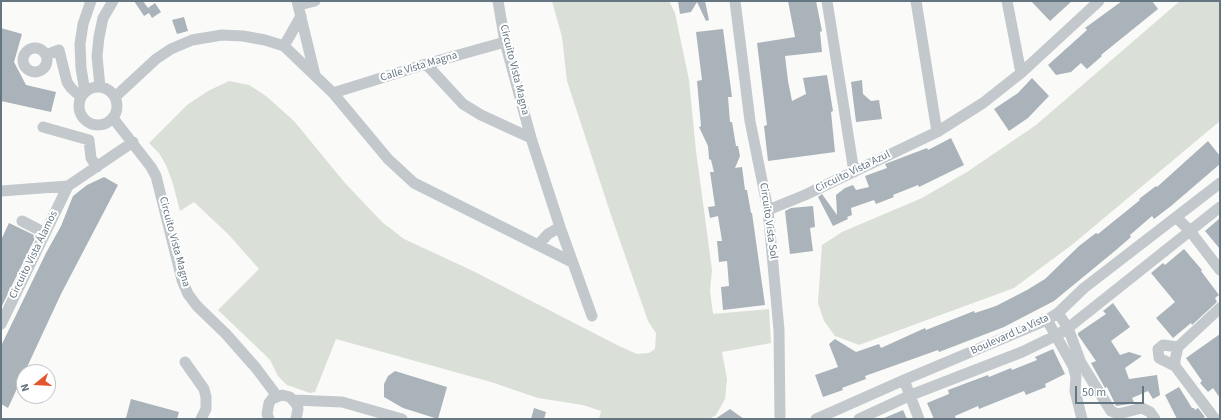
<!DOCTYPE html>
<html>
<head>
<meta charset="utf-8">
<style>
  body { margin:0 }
  #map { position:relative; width:1221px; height:420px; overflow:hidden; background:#fafaf8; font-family:"Source Sans 3",sans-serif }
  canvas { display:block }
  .frame { position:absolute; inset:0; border:2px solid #657683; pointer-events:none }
  .north { position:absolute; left:16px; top:364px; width:40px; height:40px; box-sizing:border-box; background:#fff; border:1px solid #c1c8cd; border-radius:50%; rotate:252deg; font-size:11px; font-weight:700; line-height:16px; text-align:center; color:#657683 }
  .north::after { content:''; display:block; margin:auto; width:14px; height:18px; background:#e4572e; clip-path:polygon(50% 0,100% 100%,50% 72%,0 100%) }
  .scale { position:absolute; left:1075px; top:386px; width:69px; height:18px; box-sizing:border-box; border:2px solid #657683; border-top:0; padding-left:5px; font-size:12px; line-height:14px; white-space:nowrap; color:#657683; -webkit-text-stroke:3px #fff; paint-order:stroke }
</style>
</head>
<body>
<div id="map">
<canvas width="1221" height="420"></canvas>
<div class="frame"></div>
<div class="north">N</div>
<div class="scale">50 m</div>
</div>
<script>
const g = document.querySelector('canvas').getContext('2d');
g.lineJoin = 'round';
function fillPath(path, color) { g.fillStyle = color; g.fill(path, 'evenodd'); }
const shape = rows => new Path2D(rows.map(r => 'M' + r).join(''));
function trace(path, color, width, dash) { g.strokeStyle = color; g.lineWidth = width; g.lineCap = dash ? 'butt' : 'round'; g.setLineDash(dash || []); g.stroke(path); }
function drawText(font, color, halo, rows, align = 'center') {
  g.font = font + ' "Source Sans 3",sans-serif'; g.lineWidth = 4; g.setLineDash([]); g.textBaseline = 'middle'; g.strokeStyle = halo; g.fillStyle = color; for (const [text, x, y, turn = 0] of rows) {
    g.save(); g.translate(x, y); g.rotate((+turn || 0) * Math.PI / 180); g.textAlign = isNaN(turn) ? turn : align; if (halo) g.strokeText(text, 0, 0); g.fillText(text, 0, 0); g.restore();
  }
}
fillPath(shape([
  [552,1,669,1,675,13,689,80,696,151,712,270,710,291,713,314,769,309,771,343,722,352,727,379,725,399,716,415,709,419,599,419,601,411,583,405,538,398,491,382,336,339,315,392,310,393,287,385,278,376,270,360,262,352,218,310,259,269,229,235,194,202,180,211,173,184,166,165,159,153,149,143,187,105,208,91,229,81,249,85,266,96,294,121,345,183,382,222,404,239,473,271,619,346,637,354,649,353,655,349,656,333,648,321,611,215,567,81,562,37],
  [1180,1,1220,1,1220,121,1073,244,1014,288,859,345,835,336,824,321,818,303,822,245,842,232,922,198,967,172,1036,125]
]), '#dadfd7');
fillPath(shape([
  [134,1,143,1,148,8,155,3,161,12,152,18,149,13,144,16],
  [678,1,705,1,709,20,706,21,697,2,691,12,680,14],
  [788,1,816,1,822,31,820,32,822,52,785,56,788,81,792,101,806,94,803,78,827,75,833,111,831,112,835,152,768,161,764,126,767,125,757,43,795,37],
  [1031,1,1072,1,1050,21],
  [1122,1,1152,1,1158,9,1101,55,1102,56,1087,69,1081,63,1071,72,1056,75,1048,65,1087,30,1085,28],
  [184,17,188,31,177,34,172,20],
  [1,28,22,34,14,62,26,85,56,92,51,112,1,101],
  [723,29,732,97,728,97,730,122,732,122,736,146,738,146,740,156,735,168,742,167,745,190,747,190,751,213,752,213,765,305,723,310,721,287,729,286,727,261,719,262,717,241,722,241,718,216,710,218,708,207,715,206,710,172,714,172,711,160,709,159,708,146,699,127,701,126,697,81,702,80,696,32],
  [1032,78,1049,96,1028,118,1009,131,994,109,1018,93],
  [862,80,863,94,871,101,879,100,882,119,856,122,851,82],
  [951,138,964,165,919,187,918,185,893,195,894,197,876,204,874,200,851,208,852,215,847,217,848,219,833,226,818,197,822,194,837,215,836,195,845,188,853,185,856,190,869,187,865,176,887,168,885,164,927,148,928,150],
  [1208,141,1220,156,1220,164,1171,206,1154,219,1152,216,1130,235,1131,237,1116,250,1054,301,1004,327,939,352,938,350,865,376,866,379,842,388,843,390,823,397,815,375,838,367,829,344,835,339,856,352,879,344,881,348,925,328,926,330,974,311,975,313,996,306,1027,290,1045,279,1079,246,1096,233,1098,234,1140,200,1139,199,1156,186,1157,187],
  [104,177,118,185,61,294,8,408,1,404,1,346,46,253,61,226,73,196,87,185],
  [813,206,815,227,810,228,813,251,790,254,785,211,791,208],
  [1220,218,1220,249,1205,231],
  [9,223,36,236,1,308,1,240],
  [1184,249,1202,270,1201,271,1219,295,1215,298,1217,302,1192,325,1191,323,1173,338,1156,318,1175,302,1151,273,1163,263,1165,265],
  [1113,303,1130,327,1111,341,1120,355,1129,352,1142,356,1125,368,1129,379,1157,375,1160,395,1153,399,1148,391,1132,398,1134,402,1130,404,1116,406,1107,387,1105,388,1091,363,1096,361,1078,335,1078,333,1106,314,1103,311],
  [1220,334,1220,398,1213,388,1208,392,1200,383,1202,381,1186,358],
  [1053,349,1065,374,1045,384,1046,387,1026,395,1024,391,979,409,978,406,955,416,956,419,934,419,927,403,949,394,948,390,988,375,989,377,1011,368,1012,370,1037,360,1035,357],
  [395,371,447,387,438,419,403,408,384,397,384,384,388,376],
  [1179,387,1192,408,1194,408,1195,410,1198,408,1205,417,1201,419,1177,419,1165,395],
  [131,399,179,412,177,419,126,418],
  [534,408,546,412,544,419,531,419],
  [730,409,744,419,715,419],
  [903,410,907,419,882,419]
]), '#aab3b9');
trace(shape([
  [297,1,315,75],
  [498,1,505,42,531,138,560,227,592,316],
  [735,1,750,121,768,210,779,330,780,419],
  [827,1,854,172],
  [916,1,937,132],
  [1007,1,1021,73],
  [299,5,315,1],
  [284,46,301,16],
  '23 60a12 12 0 1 1 24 0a12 12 0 1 1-24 0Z',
  [46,55,59,50,67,82,71,88,81,97],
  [426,64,463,104,481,115,531,138],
  [100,87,97,56,99,37,103,18,113,1],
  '79 106a19 19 0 1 1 38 0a19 19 0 1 1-38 0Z',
  [85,92,81,68,80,44,83,24,91,1],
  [333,93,426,64,505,42],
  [115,97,156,59,171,49,192,40,222,35,243,36,265,40,284,46,333,93,388,159,414,183,572,262],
  [113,118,151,167,156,176,182,280,188,294,197,306,226,334,256,368,277,396],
  [43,127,89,140,91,158,97,167],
  [1,191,68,186,133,142],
  [768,210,805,195,937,132,983,103,1021,73,1099,1],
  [1176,217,1190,231,1220,270],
  [22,221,45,233],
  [539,244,548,234,560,227],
  [1058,313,1068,328,1081,363,1111,411,1118,414,1142,408,1150,412,1155,419],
  [1047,320,1073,366,1076,377,1075,391,1082,419],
  [1,324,68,186],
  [185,362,204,389,206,397,206,409,201,419],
  [1175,366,1159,358,1158,349,1163,345,1178,347],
  [904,380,919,419],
  [294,400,342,402,402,419],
  [269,419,267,414,269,403,272,399,282,395,290,397,297,405,298,409,296,419],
  [816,419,904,380,1047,320,1058,313,1084,288,1220,183],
  [859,419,911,395,1022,352,1057,335,1068,328,1220,207],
  [1215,419,1175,366,1175,360,1178,347,1220,308]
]), '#c3c8cc', 11);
drawText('11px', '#657683', '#fff', [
  ["Calle Vista Magna",419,67,-17],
  ["Circuito Vista Magna",514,70,76],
  ["Circuito Vista Azul",853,172,-26],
  ["Circuito Vista Sol",768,221,82],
  ["Circuito Vista Magna",174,242,75],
  ["Circuito Vista Álamos",34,255,-64],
  ["Boulevard La Vista",1010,335,-24]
]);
</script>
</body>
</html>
